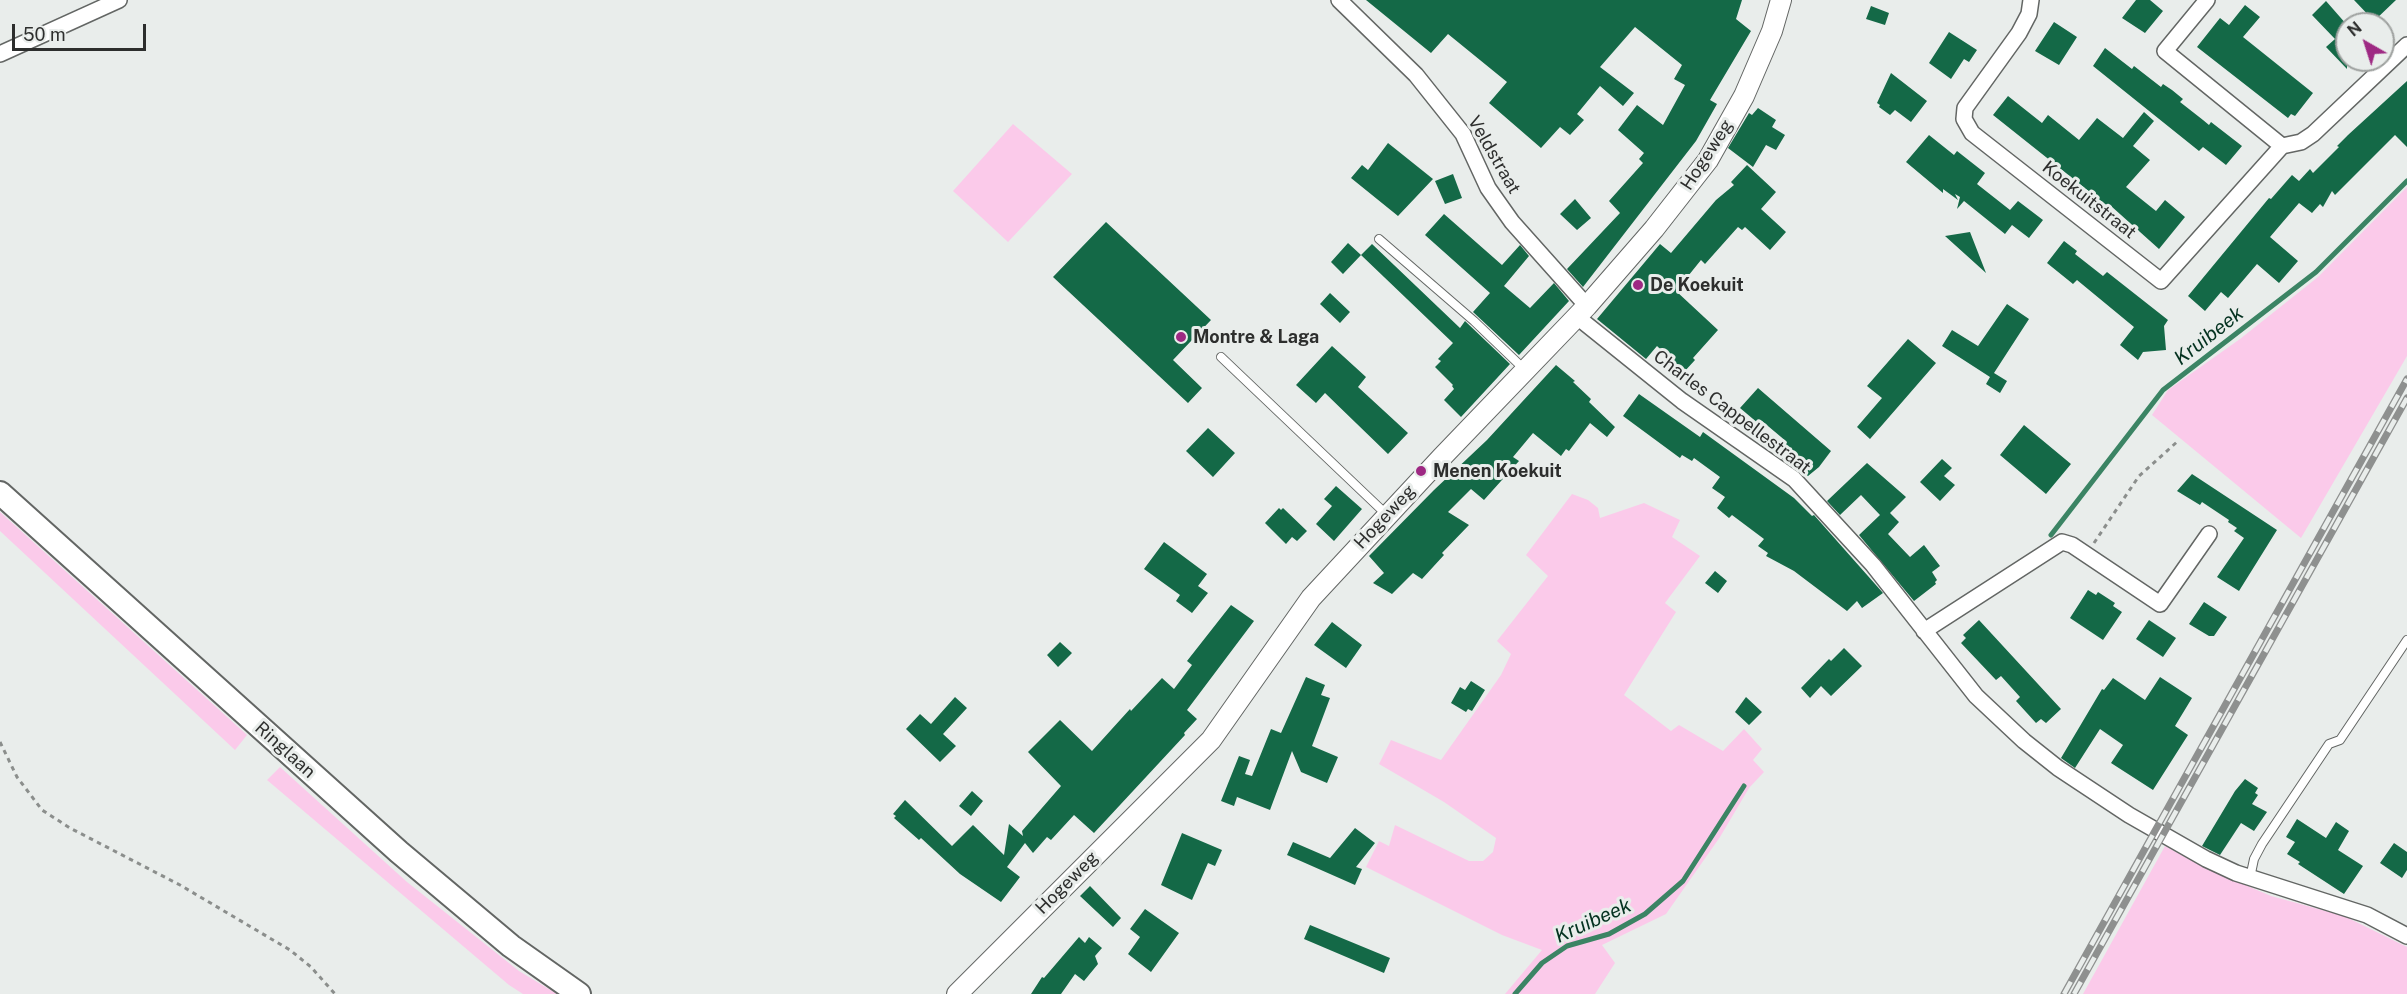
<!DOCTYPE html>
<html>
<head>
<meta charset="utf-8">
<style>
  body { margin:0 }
  #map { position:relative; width:2407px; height:994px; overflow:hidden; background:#e9edeb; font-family:"Public Sans",sans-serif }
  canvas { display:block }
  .north { position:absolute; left:2335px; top:12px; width:60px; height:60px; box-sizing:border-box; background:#e9edeb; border:2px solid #9ea19f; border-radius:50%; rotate:321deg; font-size:16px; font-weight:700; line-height:24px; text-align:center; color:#2d2e2d }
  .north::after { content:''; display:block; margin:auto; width:21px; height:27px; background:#9e2983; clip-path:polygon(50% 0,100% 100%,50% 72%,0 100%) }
  .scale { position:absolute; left:12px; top:24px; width:134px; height:27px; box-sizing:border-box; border:3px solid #2d2e2d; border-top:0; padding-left:8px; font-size:18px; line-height:21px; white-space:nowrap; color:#2d2e2d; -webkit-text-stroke:4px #e9edeb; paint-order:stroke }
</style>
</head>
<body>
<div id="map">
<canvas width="2407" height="994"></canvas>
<div class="north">N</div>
<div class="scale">50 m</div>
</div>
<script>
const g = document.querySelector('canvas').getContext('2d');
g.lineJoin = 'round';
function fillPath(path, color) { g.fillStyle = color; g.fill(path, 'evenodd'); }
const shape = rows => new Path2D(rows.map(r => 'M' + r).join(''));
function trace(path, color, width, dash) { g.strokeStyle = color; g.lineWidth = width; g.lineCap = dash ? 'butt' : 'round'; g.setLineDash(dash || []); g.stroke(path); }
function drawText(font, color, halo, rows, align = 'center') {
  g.font = font + ' "Public Sans",sans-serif'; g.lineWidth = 6; g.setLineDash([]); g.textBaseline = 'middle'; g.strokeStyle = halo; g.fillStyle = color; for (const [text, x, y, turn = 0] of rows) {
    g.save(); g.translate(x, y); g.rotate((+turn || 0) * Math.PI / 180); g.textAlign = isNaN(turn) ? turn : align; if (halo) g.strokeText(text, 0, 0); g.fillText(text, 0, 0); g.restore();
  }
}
fillPath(shape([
  [1013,124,1072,174,1008,242,953,191],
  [2407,187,2407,356,2301,538,2152,415,2168,390,2240,339,2318,277],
  [1572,494,1588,500,1598,508,1600,518,1644,503,1680,520,1672,537,1700,556,1665,603,1676,612,1624,695,1671,731,1679,725,1723,751,1744,729,1762,749,1753,760,1764,772,1749,788,1720,837,1666,914,1602,945,1615,963,1595,994,1505,994,1542,950,1502,935,1366,867,1379,841,1389,846,1395,825,1469,861,1483,861,1493,852,1496,838,1444,802,1379,764,1391,740,1441,760,1501,675,1511,654,1497,641,1548,576,1526,555],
  [0,512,247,735,235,750,0,531],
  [280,767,407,882,519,971,557,994,523,994,509,985,267,780],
  [2165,846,2205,868,2271,896,2344,916,2407,947,2407,994,2083,994]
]), '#fbcaea');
trace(shape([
  [2051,535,2163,390,2316,272,2407,181],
  [1515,994,1542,963,1567,946,1609,934,1645,914,1683,881,1744,786]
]), '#3b8464', 5);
fillPath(shape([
  [1366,0,1742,0,1736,19,1751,31,1710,100,1717,104,1696,141,1583,287,1567,269,1620,213,1609,201,1643,163,1639,159,1644,153,1618,130,1637,105,1663,125,1685,85,1674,79,1682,65,1635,27,1600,67,1634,93,1623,106,1600,86,1577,114,1584,120,1570,135,1560,127,1541,148,1489,103,1507,82,1448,34,1431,53],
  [2136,0,2150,0,2163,11,2145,33,2122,18],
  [2354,0,2396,0,2374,21],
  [2326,1,2347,25,2347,69,2326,47,2335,39,2312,15],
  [2245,5,2260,17,2243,37,2313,93,2295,116,2291,114,2288,118,2197,47,2220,18,2229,25],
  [1871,6,1889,13,1885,25,1866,19],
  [2054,22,2077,37,2059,65,2035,51],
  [1949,32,1977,50,1969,62,1964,59,1951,79,1929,63],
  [2105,48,2132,69,2134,66,2161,87,2163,84,2172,90,2183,99,2180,102,2203,120,2209,125,2211,122,2242,146,2226,165,2203,147,2199,151,2093,66],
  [1891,73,1927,101,1911,122,1895,110,1890,115,1879,107,1880,105,1877,103],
  [2407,81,2407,147,2395,135,2335,195,2332,191,2323,207,2320,204,2312,213,2299,203,2270,237,2298,261,2279,283,2257,264,2228,298,2221,292,2205,311,2188,296,2269,198,2271,199,2292,175,2299,181,2310,169,2313,173,2339,147,2337,146,2348,135],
  [2008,96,2042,123,2048,115,2079,140,2097,118,2123,138,2144,112,2154,121,2133,146,2150,160,2126,187,2156,211,2165,200,2185,217,2159,249,2111,206,2110,208,1993,115],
  [1758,108,1776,120,1772,127,1785,135,1776,150,1766,145,1753,167,1728,148,1749,113,1752,115],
  [1929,135,1954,155,1957,151,1985,173,1977,184,2010,210,2018,201,2043,220,2029,238,2012,225,2005,234,1964,201,1957,209,1960,197,1955,194,1958,200,1943,189,1943,193,1906,162],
  [1388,143,1433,179,1398,216,1351,178,1362,165,1368,170],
  [1747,165,1776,192,1761,209,1786,232,1770,250,1745,227,1742,230,1738,227,1705,264,1701,260,1676,291,1718,330,1693,358,1695,360,1684,372,1657,346,1646,359,1597,319,1660,244,1671,253,1716,200,1734,185,1731,182],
  [1453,174,1462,198,1445,204,1435,181],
  [1575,199,1591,218,1577,230,1560,214],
  [1444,214,1502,265,1520,245,1529,256,1504,286,1530,308,1554,283,1569,301,1519,355,1473,312,1490,293,1425,235],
  [1106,222,1211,320,1173,360,1202,388,1188,403,1053,277],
  [1970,232,1986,273,1945,236],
  [2064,241,2077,251,2075,254,2103,276,2107,272,2168,320,2164,326,2166,350,2143,352,2138,360,2120,345,2134,327,2077,280,2073,284,2047,263],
  [1348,243,1361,255,1343,274,1331,262],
  [1372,244,1460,328,1465,321,1510,364,1461,417,1444,400,1454,389,1452,386,1453,385,1435,367,1441,361,1438,359,1453,343,1361,255],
  [1330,293,1350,312,1340,323,1320,304],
  [2007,304,2029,319,1994,373,2007,381,2000,393,1986,384,1990,377,1942,346,1952,330,1978,346],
  [1908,339,1936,363,1870,439,1857,427,1882,398,1867,386],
  [1332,346,1366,377,1358,387,1408,433,1388,454,1325,393,1316,403,1296,385],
  [1556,365,1575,381,1573,382,1591,399,1589,402,1615,427,1607,437,1590,423,1569,451,1566,449,1561,456,1533,433,1513,457,1519,461,1484,500,1471,489,1448,512,1469,525,1442,553,1444,555,1422,579,1413,573,1392,594,1373,583,1384,573,1369,556,1434,490,1487,440],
  [1758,388,1831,451,1819,467,1808,476,1778,456,1787,442,1762,421,1759,424,1740,408],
  [1639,394,1700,437,1703,432,1794,498,1812,516,1814,515,1883,593,1862,608,1857,601,1847,611,1794,571,1766,556,1768,553,1758,546,1764,539,1732,515,1729,518,1717,508,1725,497,1712,488,1720,477,1694,458,1692,461,1682,455,1680,458,1623,416],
  [2024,425,2071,464,2046,494,2000,455],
  [1208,428,1235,453,1213,477,1186,451],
  [1942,459,1952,468,1944,476,1955,485,1940,501,1920,482],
  [1867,463,1906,497,1890,513,1899,522,1888,534,1910,557,1924,545,1940,566,1932,572,1937,580,1935,582,1936,584,1914,601,1859,535,1880,515,1861,495,1840,515,1827,501],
  [2192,474,2277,530,2239,591,2217,577,2244,538,2234,531,2237,528,2228,522,2229,520,2202,502,2200,505,2177,491],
  [1336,486,1362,509,1334,541,1316,524,1332,506,1324,499],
  [1279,508,1281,510,1283,508,1307,531,1297,541,1292,537,1286,544,1265,523],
  [1164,542,1207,574,1198,586,1208,593,1192,613,1176,601,1180,595,1144,569],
  [1715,571,1727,581,1718,593,1705,583],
  [2088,590,2096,595,2098,592,2115,603,2113,606,2122,612,2103,640,2070,618],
  [2204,602,2227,617,2214,636,2209,636,2189,624],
  [1231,605,1254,621,1187,710,1197,719,1184,733,1185,735,1094,833,1074,815,1051,840,1047,837,1033,853,1025,843,1007,867,1020,877,1001,902,960,874,921,838,919,840,894,818,896,816,893,814,905,800,952,846,973,825,1004,855,1009,824,1023,836,1022,831,1061,786,1028,752,1060,720,1092,751,1130,709,1131,711,1162,678,1174,689,1192,665,1187,661],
  [1979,620,2061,709,2046,723,2041,719,2036,723,2016,701,2020,697,2001,676,1996,680,1961,643,1966,638,1963,635],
  [2149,620,2176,638,2163,657,2136,639],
  [1332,622,1362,645,1346,668,1314,645],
  [1060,642,1072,653,1058,667,1047,655],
  [1844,648,1862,666,1831,696,1821,686,1810,698,1801,688,1829,659,1831,661],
  [1306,677,1325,685,1321,695,1330,698,1312,746,1338,757,1327,783,1301,772,1292,751,1270,810,1237,797,1234,806,1221,801,1239,756,1250,760,1245,774,1252,776,1271,729,1281,733],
  [2160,677,2192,698,2175,726,2188,735,2153,790,2111,763,2123,745,2100,729,2075,768,2061,758,2102,689,2104,690,2113,678,2145,700],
  [1471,681,1485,690,1472,711,1468,709,1466,712,1451,703,1460,687,1465,690],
  [955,697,967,708,943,734,956,746,940,762,906,729,920,714,931,724],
  [1746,697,1762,712,1749,725,1735,712],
  [2245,779,2258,788,2255,793,2258,795,2252,804,2267,812,2254,831,2241,823,2220,855,2202,846,2235,791],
  [972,791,983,801,971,816,959,806],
  [2297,819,2326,838,2336,822,2349,831,2338,850,2363,866,2344,894,2298,864,2300,862,2287,854,2295,842,2286,837],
  [1355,828,1375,843,1356,867,1362,869,1355,885,1287,855,1293,842,1330,858],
  [1182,833,1222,850,1215,866,1208,863,1192,900,1161,885],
  [2394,843,2407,852,2407,870,2402,878,2380,863],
  [1090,886,1121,918,1113,927,1080,896],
  [1145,909,1179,933,1151,972,1128,954,1140,937,1130,929],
  [1310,925,1390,958,1384,973,1304,939],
  [1079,937,1085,943,1089,937,1102,948,1095,956,1098,964,1084,981,1075,974,1061,994,1031,994,1042,977,1044,978]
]), '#146947');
const service = shape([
  [1379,239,1474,321,1524,369],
  [1221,357,1387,515],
  [2250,878,2254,859,2262,844,2329,744,2340,740,2407,640]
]);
const minor = shape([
  [1339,0,1416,75,1463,134,1488,188,1512,222,1587,306],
  [2031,0,2029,14,2019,33,1965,108,1964,119,1972,133,2161,281,2282,146,2165,51,2207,0],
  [0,54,119,0],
  [2282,146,2301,142,2313,134,2407,45],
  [1576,316,1682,401,1794,479,1873,565,1976,696,2024,741,2058,768,2129,815,2206,859,2236,873,2367,915,2407,936],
  [1924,631,2062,542,2072,545,2160,604,2209,534]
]);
const tertiary = shape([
  [957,994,1211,740,1311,598,1442,457,1587,306,1654,229,1708,160,1744,96,1772,31,1781,0]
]);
const secondary = shape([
  [0,493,399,852,511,946,579,994]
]);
trace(service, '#636664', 10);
trace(minor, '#636664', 18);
trace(tertiary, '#636664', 22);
trace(secondary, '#636664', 26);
trace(shape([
  [2094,543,2139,476,2178,441],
  [0,742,17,777,42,810,70,828,180,885,290,950,311,967,335,994]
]), '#8b8e8c', 3, [4.5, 4.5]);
trace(service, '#fff', 8);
trace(minor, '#fff', 15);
trace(tertiary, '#fff', 20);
trace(secondary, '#fff', 22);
const rail = shape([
  [2064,994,2407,379],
  [2074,994,2407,398]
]);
trace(rail, '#8e908f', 7);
trace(rail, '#e9edeb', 4.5, [14]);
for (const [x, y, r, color] of [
  [1638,285,6,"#9e2983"],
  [1181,337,6,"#9e2983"],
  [1421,471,6,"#9e2983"]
]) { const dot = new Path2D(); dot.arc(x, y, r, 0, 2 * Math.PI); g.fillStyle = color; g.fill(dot); trace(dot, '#e9edeb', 2); }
drawText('18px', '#2d2e2d', '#e9edeb', [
  ["Veldstraat",1494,155,60],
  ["Hogeweg",1707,155,-57],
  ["Koekuitstraat",2089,200,38],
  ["Charles Cappellestraat",1732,412,37],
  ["Hogeweg",1385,517,-47],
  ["Ringlaan",285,750,42],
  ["Hogeweg",1067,883,-45]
]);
drawText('bold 18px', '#2d2e2d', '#e9edeb', [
  ["De Koekuit",1650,285],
  ["Montre & Laga",1193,337],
  ["Menen Koekuit",1433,471]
], 'left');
drawText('italic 20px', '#043220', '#e9edeb', [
  ["Kruibeek",2209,336,-38],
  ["Kruibeek",1593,921,-24]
]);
</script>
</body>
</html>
